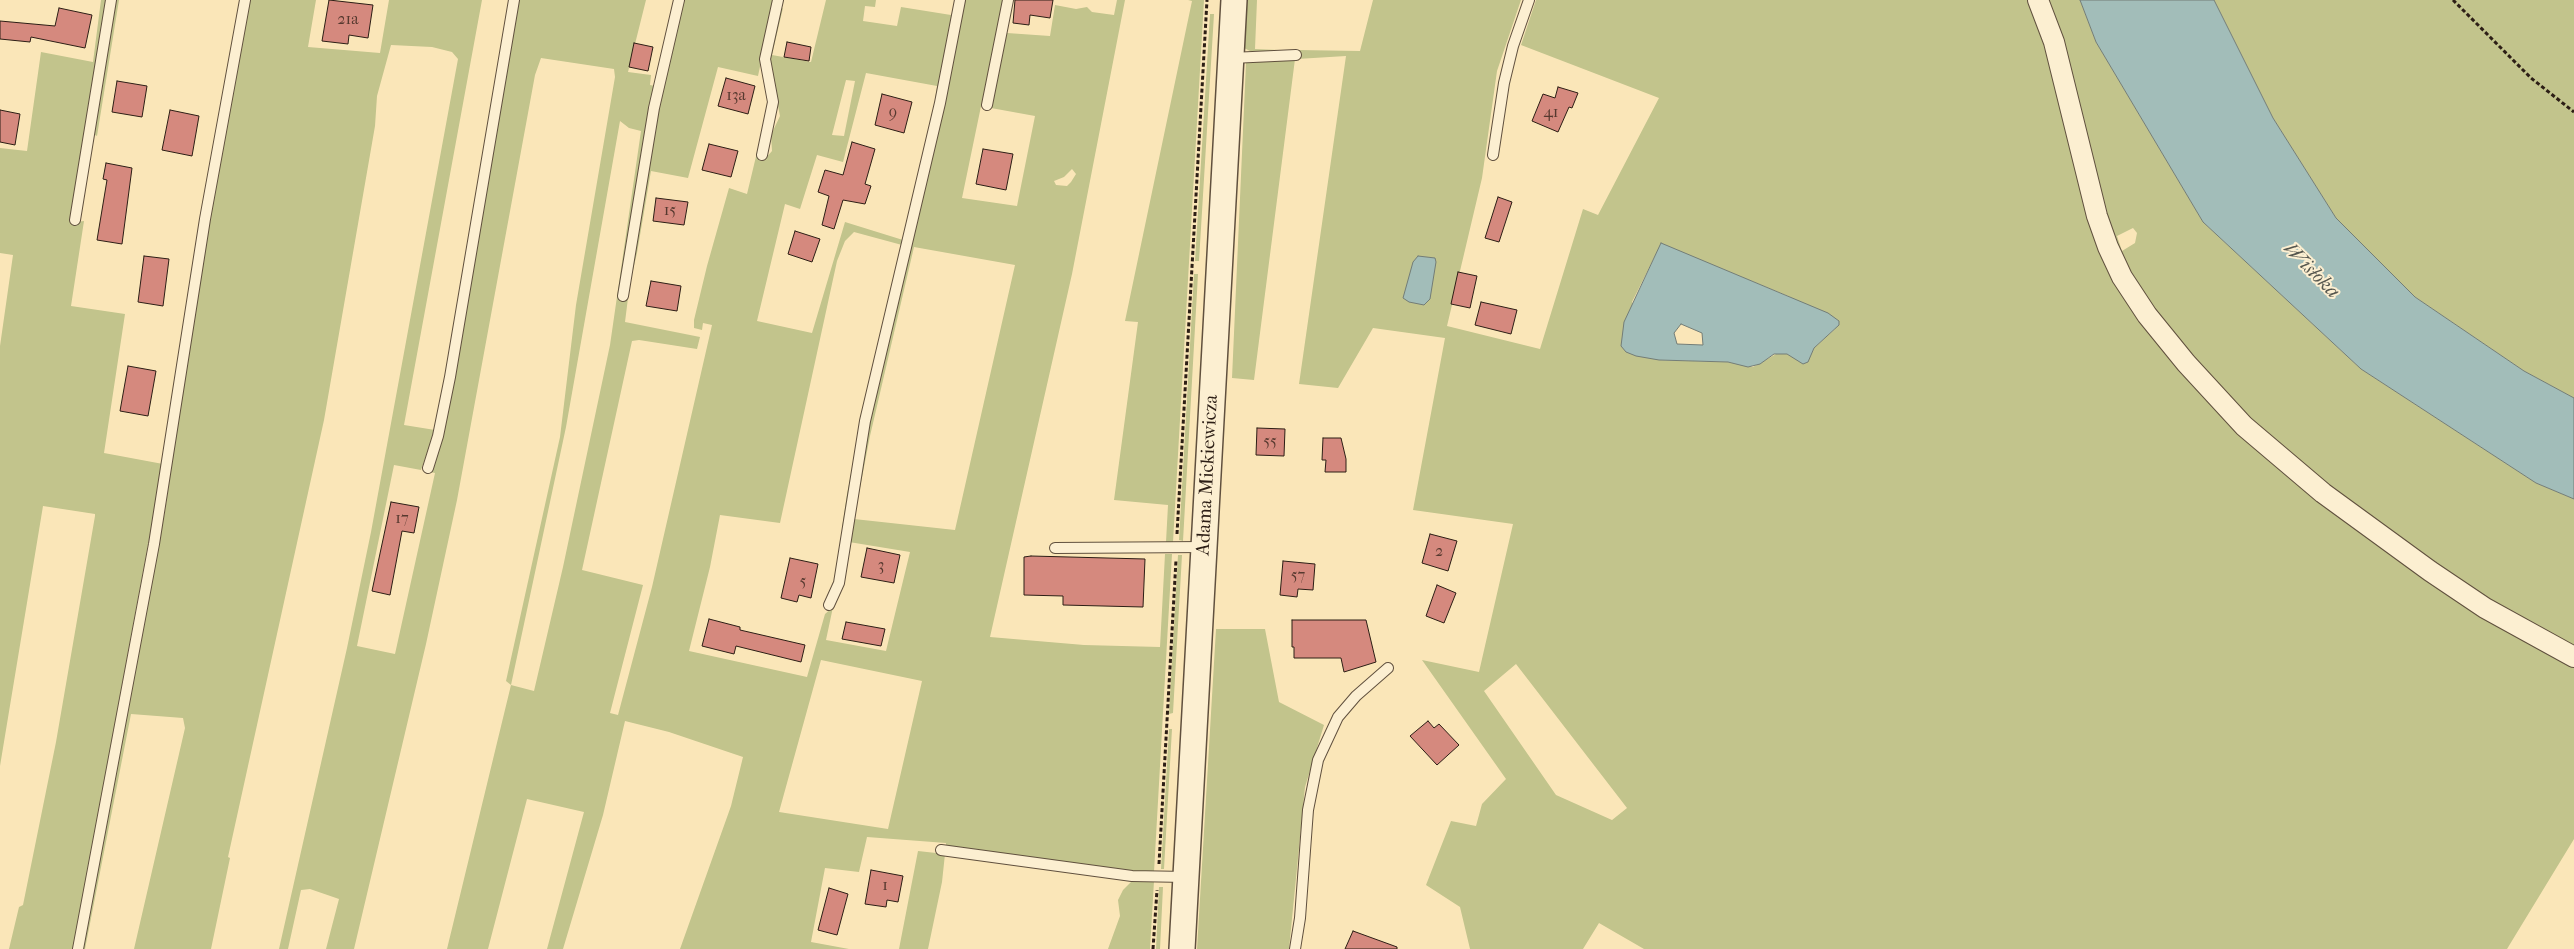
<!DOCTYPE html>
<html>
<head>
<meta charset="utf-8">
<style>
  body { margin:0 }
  canvas { display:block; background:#fae6b8 }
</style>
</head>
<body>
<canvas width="2574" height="949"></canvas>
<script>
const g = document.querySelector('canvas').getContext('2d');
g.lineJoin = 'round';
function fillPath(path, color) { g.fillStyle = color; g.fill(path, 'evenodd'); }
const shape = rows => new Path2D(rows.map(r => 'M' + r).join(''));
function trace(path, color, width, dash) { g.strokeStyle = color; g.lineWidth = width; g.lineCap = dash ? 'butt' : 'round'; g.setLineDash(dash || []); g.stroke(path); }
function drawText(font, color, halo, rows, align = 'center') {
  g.font = font + ' "IM FELL French Canon",serif'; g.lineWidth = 4; g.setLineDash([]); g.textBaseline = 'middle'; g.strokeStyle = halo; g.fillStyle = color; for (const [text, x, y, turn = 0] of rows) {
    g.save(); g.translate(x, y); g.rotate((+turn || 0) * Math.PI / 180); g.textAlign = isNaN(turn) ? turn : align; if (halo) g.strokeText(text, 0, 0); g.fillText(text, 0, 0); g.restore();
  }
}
fillPath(shape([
  [101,0,107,0,76,222,84,221,71,306,125,314,104,453,163,464,73,949,9,949,19,907,23,905,56,742,95,516,95,514,43,506,0,766,0,346,13,255,0,253,0,148,27,151,41,52,93,62],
  [113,0,119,0,97,136,93,134],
  [248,0,316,0,308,47,380,53,389,0,482,0,404,425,435,430,421,470,394,465,357,646,395,654,435,473,430,472,518,0,646,0,628,72,651,75,650,85,655,86,622,297,628,298,625,322,700,337,697,349,639,340,632,341,582,570,643,585,610,713,618,715,652,587,712,325,703,323,702,330,694,328,694,320,707,266,729,188,747,194,759,144,765,159,772,151,771,135,780,116,769,61,779,10,783,8,772,55,811,62,826,0,876,0,875,7,865,6,863,21,897,26,901,7,951,15,954,10,934,107,937,86,866,73,843,162,817,155,800,209,785,204,757,321,812,333,845,222,903,240,844,529,842,528,847,494,870,380,902,245,854,232,845,241,837,261,780,523,720,515,710,567,689,651,807,677,825,614,833,607,826,640,886,651,910,552,849,542,869,426,965,0,1003,0,962,198,1017,206,1035,116,991,108,1007,33,1050,36,1055,5,1076,9,1087,7,1092,12,1114,15,1117,0,1125,0,1072,274,990,637,1084,645,1160,647,1165,554,1172,554,1154,872,1136,871,1132,882,1154,881,1150,949,1108,949,1120,916,1118,900,1123,890,1131,882,1130,880,945,854,942,882,928,949,899,949,918,851,945,854,946,843,867,837,859,872,825,868,811,942,849,949,680,949,731,806,743,757,669,732,625,721,603,815,563,949,547,949,584,812,527,799,488,949,447,949,511,685,506,681,560,437,576,305,615,77,614,69,541,58,535,75,457,500,426,644,354,949,326,949,339,899,310,889,301,890,288,949,279,949,347,648,371,532,458,59,452,52,432,47,391,45,377,96,375,126,324,420,228,857,230,858,211,949,134,949,185,728,183,718,131,714,85,949,81,949,165,511,200,271],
  [846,80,855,81,844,136,832,135],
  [620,121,629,128,641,131,610,345,563,567,534,691,511,685,566,427],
  [1072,169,1076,174,1071,182,1067,186,1056,185,1054,181,1064,177],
  [914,247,1015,265,955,530,854,519,870,436],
  [821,660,922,681,888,829,779,812],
  [683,0,774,0,758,76,718,67,688,178,651,171,637,253,633,270,631,270,651,141],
  [1188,0,1204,0,1173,542,1166,542,1168,505,1114,500,1138,322,1125,321,1192,1],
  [1245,0,1257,0,1255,49,1278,50,1276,51,1254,53,1242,47],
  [1373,0,1521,0,1497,71,1482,178,1447,326,1540,349,1583,209,1598,215,1659,98,1521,45,1536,0,2032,0,2107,267,2231,421,2574,661,2574,839,2507,949,1644,949,1599,923,1583,949,1470,949,1460,907,1426,885,1451,821,1476,826,1482,804,1506,779,1422,660,1479,672,1513,524,1413,510,1445,338,1373,328,1338,388,1299,384,1346,56,1297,59,1297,50,1360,51],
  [1661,244,1788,296,1835,329,1814,348,1805,363,1787,354,1778,353,1753,367,1728,362,1659,360,1632,302],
  [1516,664,1627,808,1612,820,1556,795,1484,691],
  [2043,0,2080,0,2096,42,2203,222,2361,369,2536,483,2574,499,2574,650,2449,580,2280,451,2177,346,2117,255],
  [2133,228,2137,233,2135,243,2122,251,2117,236],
  [2214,0,2574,0,2574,398,2524,371,2415,297,2336,218,2273,118],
  [1210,14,1214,14,1199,261,1195,261],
  [1295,59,1254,380,1232,378,1246,63],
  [1194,274,1198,274,1183,541,1179,540],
  [1178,555,1182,555,1173,713,1169,714],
  [1216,629,1265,629,1279,702,1324,725,1305,787,1289,949,1197,949],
  [1169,729,1172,729,1164,869,1161,869],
  [1159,887,1163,887,1160,949,1156,949]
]), '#c2c48c');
const water = shape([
  [2080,0,2214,0,2273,118,2336,218,2415,297,2524,371,2574,398,2574,499,2536,483,2361,369,2203,222,2096,42,2080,0],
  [1661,243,1828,313,1839,321,1839,325,1814,348,1808,362,1803,364,1787,354,1774,354,1760,364,1748,367,1728,362,1659,360,1636,356,1626,352,1621,346,1624,322,1661,243],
  [1681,324,1702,333,1703,345,1677,344,1674,333,1681,324],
  [1418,256,1435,258,1436,262,1430,299,1424,305,1409,302,1403,298,1413,262,1418,256]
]);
fillPath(water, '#a2bdb9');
trace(water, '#737d77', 1);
const building = shape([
  [329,0,373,5,368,38,349,35,348,44,322,41,329,0],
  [1015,0,1053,0,1050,18,1030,15,1029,25,1013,23,1015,0],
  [59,8,92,15,85,48,31,37,30,42,0,39,0,21,55,26,59,8],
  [787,42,811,47,809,61,784,57,787,42],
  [634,43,653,47,648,71,629,67,634,43],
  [726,78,755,86,748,114,718,106,726,78],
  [117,81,147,86,142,117,112,112,117,81],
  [1558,87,1578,93,1572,108,1569,107,1558,132,1532,121,1543,94,1555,98,1558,87],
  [882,94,912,102,904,133,875,125,882,94],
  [0,110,20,114,15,145,0,142,0,110],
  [170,110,199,116,192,156,162,150,170,110],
  [852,142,875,149,865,184,871,186,865,204,843,200,834,229,822,225,829,196,818,192,825,170,843,175,852,142],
  [709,144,738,151,731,177,702,170,709,144],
  [983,149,1013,154,1006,190,976,184,983,149],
  [106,163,132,168,122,244,97,240,107,180,103,179,106,163],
  [1498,197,1512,202,1499,242,1485,238,1498,197],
  [656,198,688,202,684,225,653,221,656,198],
  [795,231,820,239,812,262,788,254,795,231],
  [144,256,169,259,163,306,138,302,144,256],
  [1458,272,1477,276,1470,308,1451,304,1458,272],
  [651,281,681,286,677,311,646,306,651,281],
  [1481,302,1517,310,1511,334,1475,325,1481,302],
  [128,366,156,371,148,416,120,411,128,366],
  [1257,428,1285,429,1284,456,1256,455,1257,428],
  [1323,438,1341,438,1346,459,1346,472,1325,472,1326,460,1322,460,1323,438],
  [391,502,419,507,414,533,402,531,390,595,372,591,391,502],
  [1430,534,1457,541,1448,571,1422,563,1430,534],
  [867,548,900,555,894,583,861,577,867,548],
  [1031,556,1145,559,1143,607,1063,605,1063,596,1024,595,1024,557,1031,556],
  [790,558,818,564,811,598,799,595,797,602,781,598,790,558],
  [1283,561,1315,564,1313,590,1298,589,1297,597,1280,595,1283,561],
  [1437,585,1456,593,1444,623,1426,616,1437,585],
  [709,619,740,627,740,630,805,645,801,662,736,646,734,654,702,646,709,619],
  [1292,620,1366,620,1376,662,1344,672,1341,658,1294,658,1294,647,1292,647,1292,620],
  [846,622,885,629,881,646,842,639,846,622],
  [1428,721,1434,728,1439,724,1459,745,1437,765,1410,736,1428,721],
  [871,870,903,876,898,902,887,900,886,907,865,904,871,870],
  [829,888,848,894,837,935,818,930,829,888],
  [1353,931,1397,947,1397,949,1345,949,1353,931]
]);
fillPath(building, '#d5897e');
trace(building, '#2c1e15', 1);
const service = shape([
  [1231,58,1296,55],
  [987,105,1008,0],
  [762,155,773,102,765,59,778,0],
  [1493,155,1504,83,1513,46,1529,0],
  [75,220,111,0],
  [623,296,654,108,679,0],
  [428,468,438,436,450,377,514,0],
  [1055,548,1204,547],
  [829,605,839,583,865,421,940,103,960,0],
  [941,850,1132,876,1186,877],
  [78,949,154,544,205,219,245,0],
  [1295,949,1300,918,1308,810,1318,760,1338,717,1356,696,1388,668]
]);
const minor = shape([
  [2038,0,2054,42,2097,216,2108,247,2122,277,2147,315,2186,363,2244,426,2323,493,2430,571,2485,608,2574,657]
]);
const tertiary = shape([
  [1182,949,1234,0]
]);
trace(service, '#60503e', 12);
trace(minor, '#60503e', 22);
trace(tertiary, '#60503e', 28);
trace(shape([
  [2453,0,2531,78,2574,112],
  [1177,534,1207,0],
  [1159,864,1176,560],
  [1153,949,1157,890]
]), '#2c1e15', 3, [4, 2.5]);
trace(service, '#fcefd1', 10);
trace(minor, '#fcefd1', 20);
trace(tertiary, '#fcefd1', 25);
drawText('16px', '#56392f', null, [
  ["21a",348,20],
  ["13a",736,96],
  ["9",893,113],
  ["41",1551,113],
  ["15",670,211],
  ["55",1270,442],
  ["17",402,519],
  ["2",1439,552],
  ["3",881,566],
  ["57",1298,576],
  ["5",803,582],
  ["1",885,886]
]);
drawText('19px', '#2c1e15', '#fcefd1', [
  ["Adama Mickiewicza",1208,475,-87]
]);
drawText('italic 20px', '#55564e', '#fcefd1', [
  ["Wisłoka",2311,271,45]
]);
</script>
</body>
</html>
